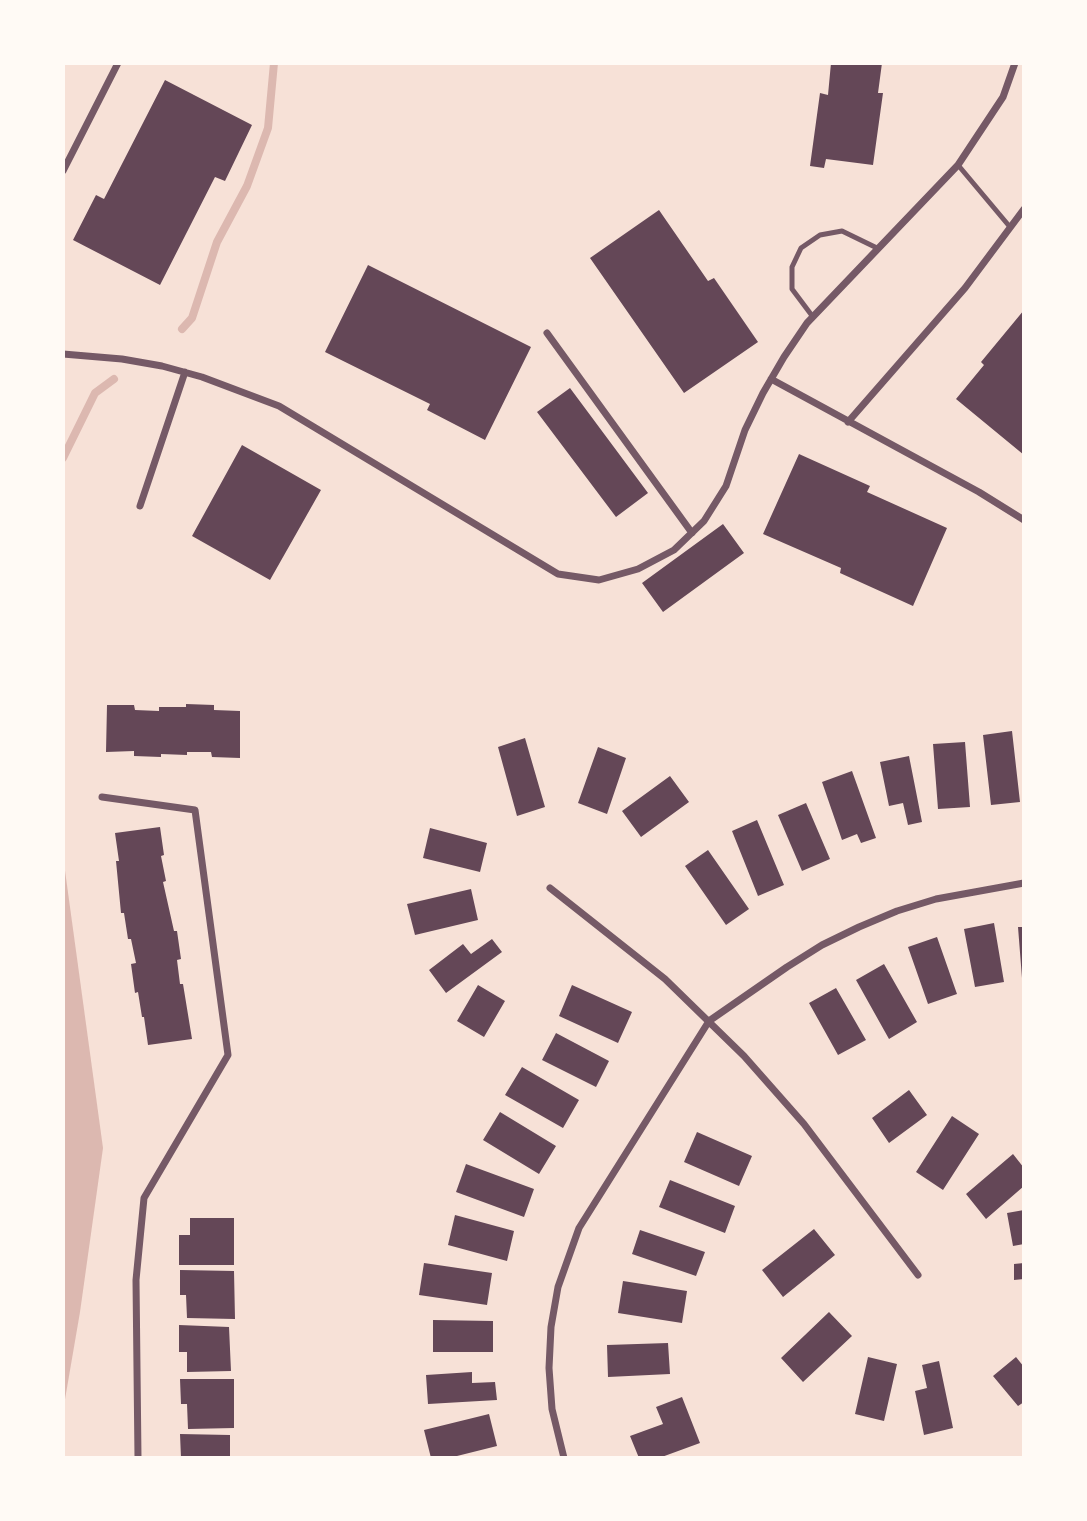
<!DOCTYPE html>
<html>
<head>
<meta charset="utf-8">
<style>
  body { margin:0 }
  #map { position:relative; width:1087px; height:1521px; overflow:hidden; background:#f7e1d7; font-family:"Fira Sans",sans-serif }
  canvas { display:block }
  .frame { position:absolute; inset:0; border:65px solid #fffaf5; pointer-events:none }
</style>
</head>
<body>
<div id="map">
<canvas width="1087" height="1521"></canvas>
<div class="frame"></div>
</div>
<script>
const g = document.querySelector('canvas').getContext('2d');
g.lineJoin = 'round';
function fillPath(path, color) { g.fillStyle = color; g.fill(path, 'evenodd'); }
const shape = rows => new Path2D(rows.map(r => 'M' + r).join(''));
function trace(path, color, width, dash) { g.strokeStyle = color; g.lineWidth = width; g.lineCap = dash ? 'butt' : 'round'; g.setLineDash(dash || []); g.stroke(path); }
fillPath(shape([
  [63,856,103,1148,80,1312,63,1411]
]), '#dcb8b0');
trace(shape([
  [182,329,192,318,217,242,247,186,268,128,274,63],
  [63,458,95,393,114,379]
]), '#dcb8b0', 8);
fillPath(shape([
  [831,63,882,63,878,93,883,93,873,165,826,159,824,168,810,166,820,93,828,95],
  [165,80,252,125,225,181,215,177,160,285,73,240,96,195,104,199],
  [659,210,708,281,714,278,758,342,684,393,590,258],
  [368,265,531,347,485,440,427,410,430,404,325,352],
  [1024,310,1024,455,956,399,984,365,981,362],
  [570,388,648,493,616,517,537,412],
  [242,445,321,490,270,580,192,536],
  [799,454,870,486,867,492,947,528,913,606,840,573,841,568,763,534],
  [723,524,744,553,663,612,642,583],
  [186,704,214,705,214,710,240,711,240,758,212,757,211,752,187,752,187,755,161,754,161,757,134,756,134,751,106,752,107,705,134,705,135,710,159,711,159,707,186,707],
  [1012,731,1020,802,991,805,983,735],
  [525,738,545,807,517,816,498,747],
  [965,742,970,807,938,809,933,744],
  [598,747,626,758,607,814,578,803],
  [909,756,922,822,908,825,903,803,889,806,880,762],
  [852,771,876,838,861,843,857,834,842,840,822,782],
  [670,776,689,802,641,837,622,811],
  [806,803,830,859,802,871,778,815],
  [757,820,784,885,758,896,732,831],
  [160,827,164,855,161,856,166,881,163,882,174,931,177,931,181,959,177,960,180,984,183,984,192,1039,148,1045,144,1017,142,1017,138,992,135,993,131,964,136,963,131,939,128,939,124,913,121,913,116,861,119,861,115,833],
  [430,828,487,843,480,872,423,858],
  [708,850,749,909,726,925,685,866],
  [471,889,478,920,415,935,407,904],
  [994,923,1004,982,975,987,964,929],
  [1018,927,1024,927,1024,978,1022,978],
  [937,937,957,994,928,1004,908,947],
  [492,939,502,952,446,993,429,970,463,944,471,954],
  [884,964,917,1022,889,1039,856,980],
  [478,985,505,1001,484,1037,457,1021],
  [572,985,632,1012,618,1043,559,1016],
  [836,988,866,1040,838,1055,809,1003],
  [556,1033,609,1061,596,1087,542,1060],
  [522,1067,579,1100,563,1128,505,1095],
  [909,1090,927,1115,889,1143,872,1118],
  [500,1112,556,1146,539,1174,483,1140],
  [952,1116,979,1134,943,1190,916,1172],
  [697,1132,752,1156,739,1186,684,1162],
  [1013,1154,1024,1168,1024,1186,986,1219,966,1194],
  [466,1164,534,1189,524,1217,456,1192],
  [670,1180,735,1206,725,1233,659,1207],
  [1024,1210,1024,1244,1013,1246,1007,1213],
  [455,1215,514,1231,507,1261,448,1245],
  [190,1218,234,1218,234,1265,179,1265,179,1235,190,1235],
  [814,1229,835,1255,783,1297,762,1270],
  [640,1230,705,1252,696,1276,632,1254],
  [424,1263,492,1273,487,1305,419,1295],
  [1024,1263,1024,1279,1014,1280,1014,1264],
  [180,1270,234,1271,235,1319,187,1318,186,1295,180,1295],
  [623,1281,687,1291,682,1323,618,1313],
  [829,1312,852,1336,803,1382,781,1358],
  [433,1320,493,1321,493,1352,433,1352],
  [179,1325,229,1327,231,1371,187,1372,187,1352,179,1352],
  [668,1343,670,1374,608,1377,607,1345],
  [868,1357,897,1364,884,1421,855,1414],
  [1016,1357,1024,1367,1024,1402,1018,1406,993,1376],
  [939,1361,953,1428,924,1435,915,1391,927,1388,922,1365],
  [472,1372,472,1383,495,1382,497,1400,428,1404,426,1375],
  [180,1379,234,1379,234,1428,188,1429,187,1404,181,1404],
  [682,1397,700,1443,659,1458,639,1458,630,1436,663,1424,656,1407],
  [489,1414,497,1446,449,1458,431,1458,424,1430],
  [180,1434,230,1435,230,1458,181,1458]
]), '#644757');
trace(shape([
  [958,165,1010,227],
  [813,317,792,289,792,267,801,248,820,235,842,231,877,248]
]), '#755966', 5);
trace(shape([
  [63,171,118,63],
  [547,333,692,533],
  [63,354,122,359,162,366,202,377,279,406,558,574,599,580,638,569,674,550,704,521,726,486,745,430,763,393,784,357,807,323,958,165,1003,97,1015,63],
  [771,379,979,492,1024,520],
  [848,422,965,288,1024,209],
  [140,506,185,372],
  [102,797,195,810,228,1055,144,1198,136,1280,138,1458],
  [550,888,665,979,744,1056,804,1124,918,1275],
  [564,1458,552,1409,549,1368,551,1327,558,1287,579,1228,709,1021,787,967,822,945,859,927,897,911,936,899,1024,883]
]), '#755966', 7);
</script>
</body>
</html>
